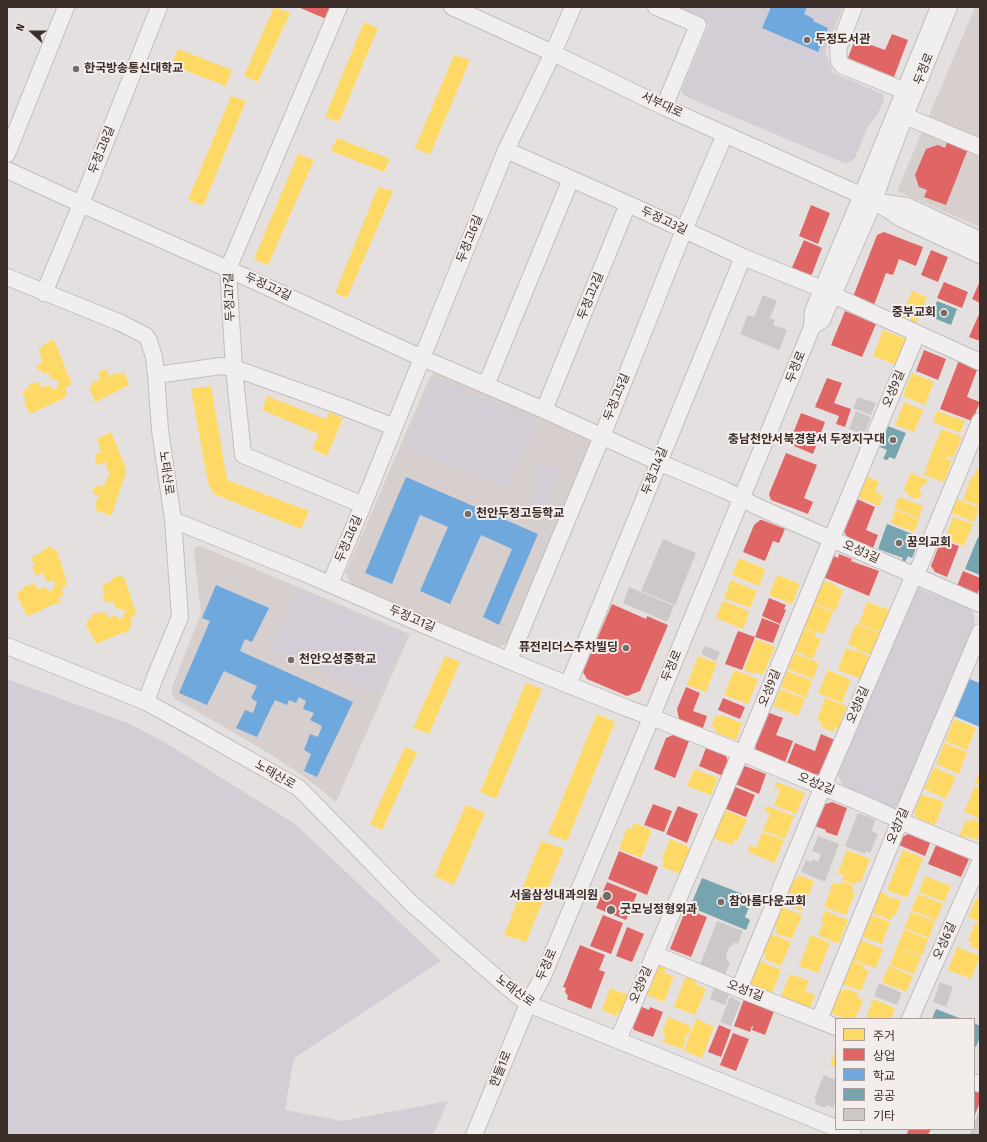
<!DOCTYPE html>
<html>
<head>
<meta charset="utf-8">
<style>
  body { margin:0 }
  #map { position:relative; width:987px; height:1142px; overflow:hidden; background:#e4e0df; font-family:"Fira Sans Condensed","Noto Sans KR",sans-serif }
  canvas { display:block }
  .frame { position:absolute; inset:0; border:8px solid #3b2d27; pointer-events:none }
  .legend { position:absolute; left:835px; top:1018px; width:140px; height:112px; box-sizing:border-box; background:#f3edec; border:1px solid #a9a09d; margin:0; padding:5px 7px; list-style:none; font-size:12px; color:#3b2d27 }
  .legend li { display:flex; align-items:center; gap:8px; height:20px }
  .legend b { width:20px; border:1px solid #a9a09d }
  .north { position:absolute; left:12px; top:12px; width:40px; height:40px; -webkit-text-stroke:3px #f3edec; paint-order:stroke; rotate:291deg; font-size:11px; font-weight:700; line-height:16px; text-align:center; color:#3b2d27 }
  .north::after { content:''; display:block; margin:auto; width:14px; height:18px; background:#3b2d27; clip-path:polygon(50% 0,100% 100%,50% 72%,0 100%) }
</style>
</head>
<body>
<div id="map">
<canvas width="987" height="1142"></canvas>
<div class="frame"></div>
<ul class="legend">
<li><b style="height:11px;background:#ffd966"></b>주거</li>
<li><b style="height:11px;background:#e06666"></b>상업</li>
<li><b style="height:11px;background:#6fa8dc"></b>학교</li>
<li><b style="height:11px;background:#76a5af"></b>공공</li>
<li><b style="height:11px;background:#ccc8c7"></b>기타</li>
</ul>
<div class="north">N</div>
</div>
<script>
const g = document.querySelector('canvas').getContext('2d');
g.lineJoin = 'round';
function fillPath(path, color) { g.fillStyle = color; g.fill(path, 'evenodd'); }
const shape = rows => new Path2D(rows.map(r => 'M' + r).join(''));
function trace(path, color, width, dash) { g.strokeStyle = color; g.lineWidth = width; g.lineCap = dash ? 'butt' : 'round'; g.setLineDash(dash || []); g.stroke(path); }
function drawText(font, color, halo, rows, align = 'center') {
  g.font = font + ' "Fira Sans Condensed","Noto Sans KR",sans-serif'; g.lineWidth = 4; g.setLineDash([]); g.textBaseline = 'middle'; g.strokeStyle = halo; g.fillStyle = color; for (const [text, x, y, turn = 0] of rows) {
    g.save(); g.translate(x, y); g.rotate((+turn || 0) * Math.PI / 180); g.textAlign = isNaN(turn) ? turn : align; if (halo) g.strokeText(text, 0, 0); g.fillText(text, 0, 0); g.restore();
  }
}
fillPath(shape([
  [975,7,980,7,980,227,897,191],
  [439,373,582,436,589,441,593,448,513,640,500,646,496,646,352,585,347,578,346,572,429,379,433,374],
  [200,546,410,634,336,802,302,775,265,751,174,698,172,692,172,687,201,613,194,553,195,547]
]), '#d7cfcd');
fillPath(shape([
  [674,7,843,7,825,51,833,73,883,94,884,99,878,114,868,126,855,158,846,164,687,97,682,94,682,89,709,24],
  [434,378,537,421,508,487,404,448],
  [537,461,560,471,541,516,528,511,540,480,531,476],
  [295,588,405,634,378,694,270,650],
  [918,588,973,610,975,625,901,805,895,808,843,787,837,772,914,590],
  [7,679,130,724,166,743,295,824,441,961,294,1058,285,1110,342,1121,448,1101,433,1135,7,1135]
]), '#d3cdd6');
fillPath(shape([
  [274,7,290,13,258,82,244,76],
  [364,22,378,28,339,122,325,117],
  [178,49,232,70,226,86,171,65],
  [454,55,470,60,430,155,415,148],
  [231,96,246,101,203,206,188,200],
  [337,138,390,159,384,172,331,151],
  [298,154,314,160,268,265,254,259],
  [378,187,393,191,347,298,335,293],
  [912,291,927,297,915,325,900,319],
  [883,330,906,339,896,365,873,356],
  [53,340,54,342,55,342,71,382,70,386,65,387,67,393,64,398,32,413,29,413,24,402,26,401,22,391,29,388,28,385,37,382,40,384,42,388,48,385,52,387,53,390,57,388,59,382,57,379,54,380,50,378,48,372,43,374,42,371,38,370,37,365,43,363,40,355,41,354,39,349,43,347,42,345],
  [106,369,109,376,118,372,119,375,124,372,129,385,95,402,89,387,92,385,93,382,100,380,98,373],
  [912,373,934,382,925,405,903,396],
  [211,386,227,480,309,511,301,529,214,494,208,483,191,389],
  [267,396,326,419,330,412,343,418,327,456,312,449,319,434,262,410],
  [904,402,923,410,914,432,895,425],
  [937,411,965,421,960,433,933,422],
  [942,429,962,437,953,458,947,456,945,458,952,461,944,482,924,475,932,451],
  [111,432,126,468,126,473,111,516,96,510,96,503,99,496,92,493,94,488,96,488,97,484,104,487,110,472,108,471,105,462,97,465,95,460,96,459,95,455,101,452,97,439],
  [977,469,980,471,980,506,963,500,971,477,973,478],
  [911,473,928,480,926,484,922,485,919,492,922,493,920,497,918,497,917,500,907,494,904,489],
  [864,475,879,482,875,492,883,495,879,506,855,496],
  [899,497,923,506,919,518,894,508],
  [954,498,979,508,974,522,949,512],
  [895,510,919,519,914,532,891,523],
  [953,517,973,524,964,546,950,541,952,536,947,534],
  [51,546,53,550,56,549,66,578,65,579,67,585,62,588,63,595,59,597,61,602,43,608,43,610,27,616,17,596,18,592,23,589,23,587,27,585,28,586,32,584,36,585,38,590,43,587,47,589,48,591,53,590,55,584,53,580,49,582,46,580,43,572,36,576,32,567,35,565,32,560,33,556,41,553,41,551],
  [739,558,765,569,759,586,732,575],
  [121,575,122,577,124,577,136,612,135,616,130,618,132,622,128,632,122,633,96,644,86,625,88,620,92,618,91,615,97,613,99,613,101,612,106,613,108,618,112,616,118,617,119,619,123,618,125,611,124,609,121,610,116,608,113,601,106,603,102,595,105,593,102,587,104,584,112,581,111,579],
  [777,575,800,584,792,604,769,595],
  [820,579,836,585,835,587,843,590,835,611,811,602],
  [731,580,757,591,750,608,724,598],
  [723,601,749,611,743,629,716,618],
  [867,602,890,610,881,632,859,624],
  [811,603,833,612,824,634,816,631,815,633,801,627],
  [856,624,880,633,872,655,856,649,856,648,848,644],
  [801,628,816,634,814,636,821,639,813,659,792,650],
  [756,639,775,647,763,675,756,672,755,674,744,670],
  [846,648,855,652,856,650,869,656,861,679,838,670],
  [794,653,819,663,813,679,788,669],
  [445,656,460,662,429,734,413,728],
  [698,656,717,663,706,692,687,685],
  [734,670,758,679,748,704,724,695],
  [828,670,851,680,842,703,818,693],
  [787,671,812,681,806,698,781,687],
  [526,683,542,689,496,799,480,792],
  [780,689,805,699,798,716,773,706],
  [825,698,847,706,838,729,835,727,833,732,821,727,822,722,817,720],
  [597,714,615,722,567,841,548,834],
  [716,715,720,717,721,715,742,723,736,740,715,732,716,728,711,726],
  [954,719,976,728,967,750,945,741],
  [944,743,967,752,959,774,936,764],
  [405,747,417,752,382,830,370,824],
  [934,767,956,777,946,799,924,789],
  [694,769,718,778,711,795,687,786],
  [980,770,980,785,975,783],
  [777,782,805,793,796,814,774,805,780,790,775,787],
  [975,786,980,788,980,818,964,812],
  [921,794,944,802,935,825,917,818,914,813],
  [466,805,485,813,454,885,434,876],
  [767,806,794,816,785,839,763,830,770,814,765,811],
  [724,810,747,819,737,841,734,840,732,845,713,838],
  [973,819,980,822,980,832,977,840,966,836,965,838,959,836,966,820,971,822],
  [634,823,650,829,651,832,641,858,619,849,627,828,631,830],
  [762,832,784,840,775,863,748,852,750,845,756,848],
  [670,839,691,848,681,874,662,867,664,862,663,861,663,859,662,859],
  [541,841,564,849,526,942,504,935],
  [847,850,870,859,861,882,857,881,855,885,842,880,844,875,838,873],
  [903,850,923,858,907,898,887,890],
  [798,875,814,881,802,911,782,903,792,879,796,880],
  [925,876,951,886,944,902,919,892],
  [841,881,853,886,852,891,855,893,846,915,824,907,833,882,840,885],
  [880,892,890,896,889,898,892,899,893,897,901,901,895,916,893,915,891,920,873,913],
  [918,894,943,904,936,920,911,910],
  [976,898,980,899,980,922,968,917],
  [779,906,802,915,792,939,775,933,777,928,772,926],
  [825,911,848,920,839,944,818,935,824,921,821,920],
  [911,912,935,921,929,938,904,928],
  [869,914,890,922,882,944,860,936],
  [975,923,980,925,980,950,970,947,972,943,968,941],
  [904,930,928,939,922,956,897,947],
  [768,933,791,942,781,966,764,959,766,954,761,952],
  [811,935,830,943,818,973,799,966],
  [860,940,883,949,876,968,853,960],
  [897,947,921,957,914,974,890,965],
  [957,947,980,956,971,979,948,970],
  [757,960,781,970,772,993,748,983],
  [852,961,865,966,864,969,869,970,861,991,843,984],
  [660,964,666,966,664,973,674,976,664,1002,644,994,655,966],
  [889,966,913,976,906,992,882,982],
  [790,974,809,981,805,991,815,995,810,1008,781,996],
  [686,976,696,981,695,984,706,989,695,1015,674,1007],
  [610,988,628,995,621,1014,618,1012,616,1016,602,1010],
  [845,988,858,993,857,997,863,1000,855,1019,845,1019,829,1012,838,989,844,991],
  [873,999,895,1008,891,1019,866,1019],
  [668,1017,691,1026,688,1036,685,1035,684,1038,686,1039,682,1049,663,1042,666,1036,662,1034],
  [696,1019,714,1027,702,1058,684,1051],
  [836,1050,836,1067,830,1065]
]), '#ffd966');
fillPath(shape([
  [298,7,332,7,328,16,324,18],
  [892,34,908,40,894,77,848,58,855,39,885,50],
  [948,140,968,149,946,205,924,197,927,190,919,187,915,175,926,149,938,145,945,148],
  [811,205,830,213,818,244,799,236],
  [884,232,923,247,916,266,899,259,893,275,886,273,874,305,853,297,877,235],
  [804,240,822,248,812,274,805,278,790,272],
  [931,250,948,257,938,282,921,275],
  [980,281,980,303,972,299],
  [944,282,968,292,962,308,937,298],
  [845,311,876,324,862,357,831,345],
  [980,312,980,341,969,337],
  [924,350,946,359,938,380,916,371],
  [959,360,978,367,967,397,980,402,972,421,940,409],
  [827,378,842,383,834,403,851,409,845,427,836,424,839,416,815,407],
  [801,413,825,422,813,454,789,444],
  [786,453,817,465,804,498,813,502,808,514,771,500,769,494],
  [857,499,875,507,866,530,878,535,873,548,847,537,844,531],
  [760,520,762,520,785,529,779,543,773,541,765,561,743,552,754,525],
  [941,540,959,546,947,577,935,572,931,566],
  [839,554,852,559,851,561,879,571,869,596,823,577,832,555,838,558],
  [963,571,980,578,980,587,977,594,957,586],
  [769,598,786,605,784,609,786,610,780,624,762,616],
  [612,604,646,619,647,616,668,625,640,691,627,696,587,679,583,672],
  [762,618,780,625,773,643,755,637],
  [738,631,755,637,742,670,725,664],
  [686,687,700,693,693,711,707,716,703,728,679,719,677,709],
  [723,698,745,707,740,719,718,710],
  [767,712,783,718,776,735,793,741,785,762,756,751,755,744],
  [821,734,835,740,822,773,816,775,787,763,795,743,815,751],
  [673,735,689,741,675,778,654,769,666,738],
  [706,748,726,756,729,763,723,776,699,766],
  [745,766,766,774,759,794,735,784,741,769],
  [733,786,755,795,746,817,724,808],
  [832,802,847,808,837,836,826,832,826,830,815,826,818,820,816,819,822,805],
  [653,804,672,811,664,832,644,825],
  [678,806,698,814,687,843,666,834],
  [908,834,930,843,925,856,899,845,902,837],
  [936,845,969,859,961,877,928,864],
  [619,851,658,867,647,895,608,879],
  [607,882,637,894,626,920,596,908],
  [686,909,707,917,691,957,670,949],
  [603,915,623,923,611,954,590,946],
  [627,927,644,934,632,962,616,956],
  [580,945,605,955,599,970,605,972,591,1009,567,999,568,996,565,992,566,988,563,987],
  [744,999,774,1011,765,1035,752,1030,753,1026,752,1026,750,1032,734,1026],
  [638,1005,649,1010,650,1007,663,1012,653,1037,634,1030,631,1022],
  [719,1025,731,1030,721,1057,708,1052],
  [733,1033,749,1039,736,1071,720,1065],
  [974,1090,980,1093,980,1102,974,1117],
  [909,1129,931,1129,928,1135,906,1135]
]), '#e06666');
fillPath(shape([
  [771,7,807,7,804,14,814,19,813,21,828,28,818,52,762,28],
  [406,477,538,534,499,625,483,617,512,549,481,535,450,604,420,591,448,527,420,515,392,584,365,573],
  [216,585,269,608,252,642,245,639,240,651,353,702,317,777,304,771,311,754,304,750,310,734,318,737,322,726,310,720,314,713,303,709,306,701,299,697,296,703,289,700,287,705,275,700,257,737,236,728,245,710,253,713,257,702,251,698,257,686,224,671,207,705,179,693,210,621,202,618],
  [969,679,980,683,980,727,954,716]
]), '#6fa8dc');
fillPath(shape([
  [937,301,957,309,951,325,931,317],
  [888,426,906,433,895,459,889,457,888,460,883,459,887,450,880,447],
  [887,524,920,537,912,558,908,556,905,562,902,560,903,558,878,549],
  [978,537,980,538,980,575,965,569],
  [702,878,753,898,745,917,750,920,746,930,690,907],
  [936,1009,962,1019,932,1019],
  [974,1023,980,1026,980,1037,976,1047,974,1046]
]), '#76a5af');
fillPath(shape([
  [763,295,777,301,770,318,775,320,773,325,787,330,779,350,740,334,748,315,754,317],
  [858,397,876,403,871,415,853,408],
  [856,411,871,417,864,435,849,429],
  [663,539,696,553,675,605,641,591],
  [629,587,674,606,667,622,623,603],
  [705,646,720,652,716,661,701,654],
  [858,813,876,820,871,831,878,834,870,853,866,851,865,854,845,846],
  [818,836,839,844,825,882,801,872,806,860,812,862,813,859,818,862,821,854,812,851],
  [717,921,743,931,738,944,734,942,732,946,730,945,726,956,727,956,726,960,730,962,725,975,700,965],
  [940,982,953,987,946,1007,933,1002],
  [879,983,902,993,897,1005,874,996],
  [715,986,730,992,725,1005,710,999],
  [730,997,741,1002,731,1026,720,1022],
  [824,1075,836,1080,836,1101,833,1108,826,1105,825,1108,815,1104,817,1099,814,1099],
  [980,1109,980,1135,970,1135,972,1129,974,1129,974,1124]
]), '#ccc8c7');
const minor = shape([
  [339,7,228,269,234,368,243,455,363,505],
  [452,7,553,53,664,107,874,201,902,219,980,255],
  [656,7,698,25,664,107],
  [854,7,838,49,839,61,843,66,905,91],
  [939,7,862,195,813,311,812,327,822,320,864,224,874,201,886,166,905,116,949,7],
  [905,116,980,147],
  [506,150,628,204,743,257,822,289],
  [7,154,66,7],
  [7,170,81,204,228,269,422,358,544,410,658,462,725,490,758,507,980,604],
  [879,202,907,206,980,240],
  [7,277,121,323,146,336,149,341,154,357,156,375,160,430,173,520,180,617,155,677,146,702],
  [44,293,81,204,159,7],
  [833,295,980,362],
  [156,375,221,366,234,368,343,407,394,427],
  [486,385,571,179],
  [544,410,628,204],
  [173,520,302,572,419,623,534,671,629,709,651,717,742,753,866,805,893,817,900,821,980,854],
  [330,584,363,505,422,358,506,150,553,53,573,7],
  [7,646,146,702,188,725,299,788,411,903,507,987,528,1004,836,1128],
  [509,660,605,429,684,230,725,134],
  [568,685,743,257],
  [654,954,739,989,836,1027],
  [739,989,819,796,914,575,918,570,980,421],
  [910,1019,980,862],
  [819,1020,900,821,980,632],
  [618,1040,737,761,746,746,829,545,917,334],
  [974,1082,980,1084],
  [838,1129,853,1135],
  [474,1135,528,1004,543,976,644,735,812,327]
]);
trace(minor, '#c2bebd', 18);
trace(minor, '#f0eeee', 16);
for (const [x, y, r, color] of [
  [807,40,4,"#766c67"],
  [76,69,4,"#766c67"],
  [944,313,4,"#766c67"],
  [893,440,4,"#766c67"],
  [468,514,4,"#766c67"],
  [899,543,4,"#766c67"],
  [626,648,4,"#766c67"],
  [291,660,4,"#766c67"],
  [607,896,5,"#766c67"],
  [721,902,4,"#766c67"],
  [611,910,5,"#766c67"]
]) { const dot = new Path2D(); dot.arc(x, y, r, 0, 2 * Math.PI); g.fillStyle = color; g.fill(dot); trace(dot, '#f3edec', 1.5); }
drawText('bold 12px', '#3b2d27', '#f3edec', [
  ["두정도서관",815,40],
  ["한국방송통신대학교",84,69],
  ["중부교회",936,313,"right"],
  ["충남천안서북경찰서 두정지구대",885,440,"right"],
  ["천안두정고등학교",476,514],
  ["꿈의교회",907,543],
  ["퓨전리더스주차빌딩",618,648,"right"],
  ["천안오성중학교",299,660],
  ["서울삼성내과의원",598,896,"right"],
  ["참아름다운교회",729,902],
  ["굿모닝정형외과",620,910]
], 'left');
drawText('12px', '#3b2d27', '#f3edec', [
  ["두정로",924,69,-68],
  ["서부대로",662,105,25],
  ["두정고8길",102,150,-68],
  ["두정고3길",664,221,25],
  ["두정고6길",470,239,-68],
  ["두정고2길",268,287,25],
  ["두정고2길",591,296,-68],
  ["두정고7길",230,297,-92],
  ["두정로",796,367,-68],
  ["오성9길",894,389,-67],
  ["두정고5길",617,397,-68],
  ["두정고4길",655,471,-68],
  ["노태산로",166,473,82],
  ["두정고6길",349,539,-67],
  ["오성3길",861,552,24],
  ["두정고1길",412,619,23],
  ["두정로",672,666,-67],
  ["오성9길",770,688,-68],
  ["오성8길",858,705,-67],
  ["노태산로",275,775,30],
  ["오성2길",816,784,23],
  ["오성7길",898,826,-67],
  ["오성6길",945,941,-66],
  ["두정로",547,965,-66],
  ["오성9길",641,985,-67],
  ["노태산로",515,991,36],
  ["오성1길",745,991,21],
  ["한들1로",501,1069,-68]
]);
</script>
</body>
</html>
